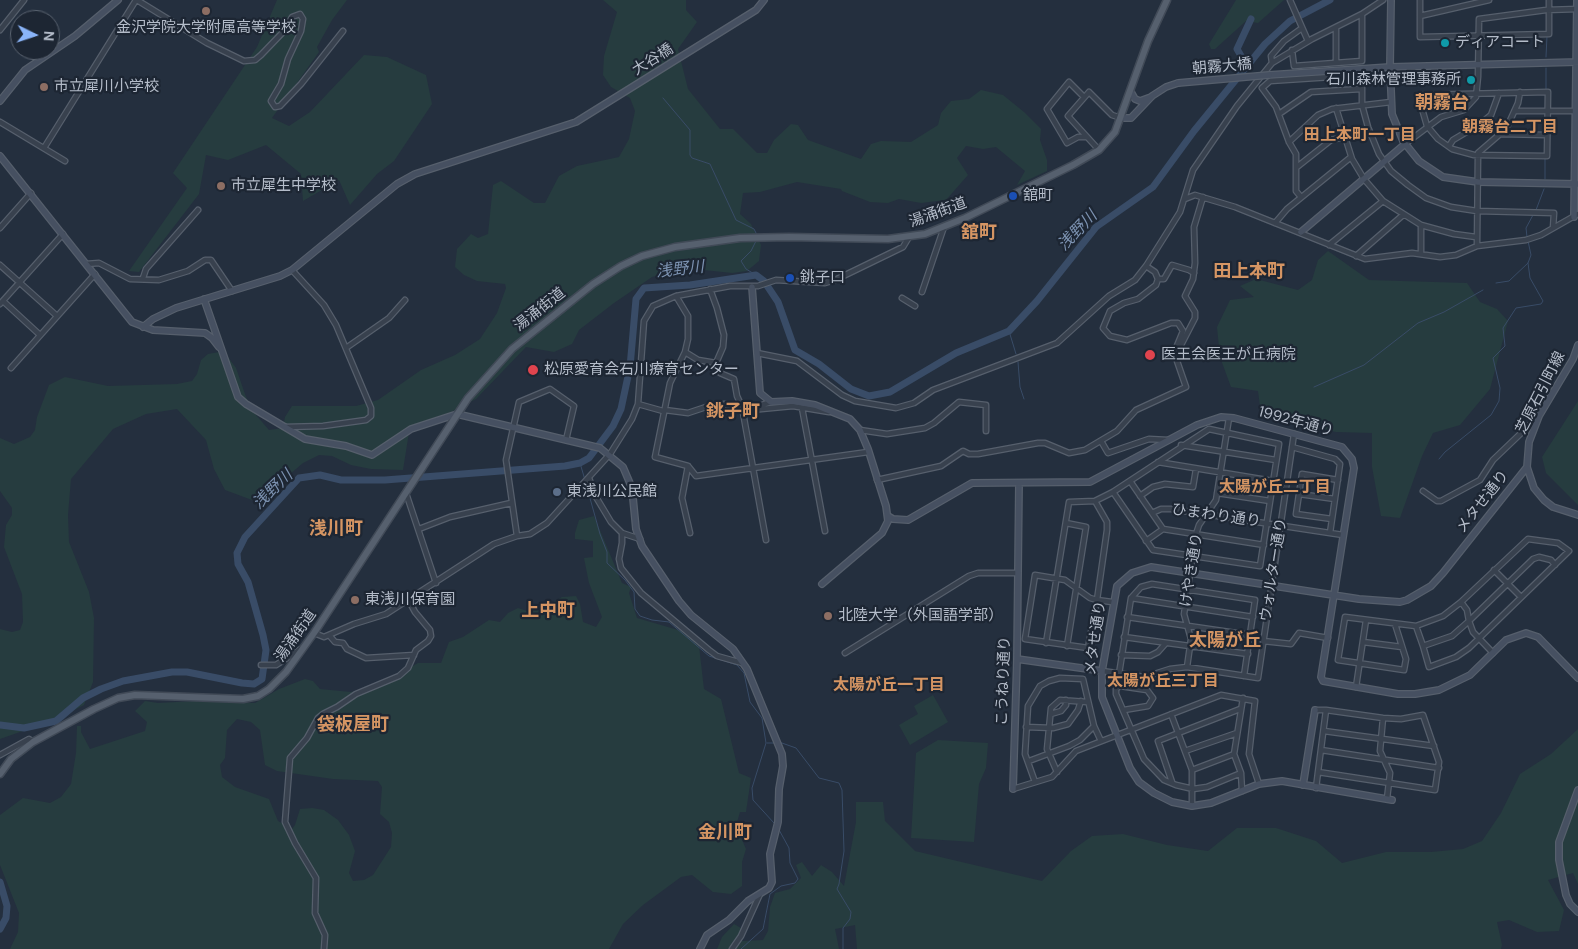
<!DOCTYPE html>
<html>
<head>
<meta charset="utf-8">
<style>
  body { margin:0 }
  #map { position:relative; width:1578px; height:949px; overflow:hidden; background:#242f3e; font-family:"DM Sans",sans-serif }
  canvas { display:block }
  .north { position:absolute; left:10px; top:10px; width:50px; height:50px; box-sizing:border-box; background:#1d2633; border:1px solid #59626f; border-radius:50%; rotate:94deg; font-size:14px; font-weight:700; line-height:20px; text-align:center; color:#b4bcc9 }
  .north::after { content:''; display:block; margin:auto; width:18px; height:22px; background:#8ab4f8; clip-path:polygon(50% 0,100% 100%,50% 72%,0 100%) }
</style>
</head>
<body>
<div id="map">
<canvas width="1578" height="949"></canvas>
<div class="north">N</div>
</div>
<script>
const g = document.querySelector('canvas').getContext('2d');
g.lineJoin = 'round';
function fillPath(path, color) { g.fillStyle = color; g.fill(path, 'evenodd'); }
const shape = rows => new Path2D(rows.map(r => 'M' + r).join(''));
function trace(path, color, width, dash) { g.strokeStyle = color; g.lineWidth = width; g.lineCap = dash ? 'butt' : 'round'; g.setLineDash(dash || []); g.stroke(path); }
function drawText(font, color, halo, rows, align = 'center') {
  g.font = font + ' "DM Sans","Noto Sans JP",sans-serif'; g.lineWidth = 4.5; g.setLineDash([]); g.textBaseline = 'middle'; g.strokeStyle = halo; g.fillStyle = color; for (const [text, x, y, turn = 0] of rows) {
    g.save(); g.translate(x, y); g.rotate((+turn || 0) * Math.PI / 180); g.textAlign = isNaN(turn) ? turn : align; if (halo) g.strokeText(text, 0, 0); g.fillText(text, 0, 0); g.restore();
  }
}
fillPath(shape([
  [277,0,347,0,332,20,317,47,319,52,272,118,289,126,310,112,364,55,387,57,426,75,432,104,394,161,377,174,350,205,339,180,303,201,301,174,266,145,228,160,206,155,199,194,139,272,129,271,187,188,173,173,257,47],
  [603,0,686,0,686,10,697,22,678,49,688,89,720,129,733,129,757,153,767,153,774,140,791,124,798,125,808,140,861,159,871,144,881,141,911,142,938,125,941,113,951,101,969,99,981,90,1003,95,1024,112,1041,129,1040,140,1047,160,1047,171,1017,185,1025,171,996,147,983,149,966,146,957,158,968,175,946,200,921,203,899,199,888,203,870,202,842,191,841,189,797,182,760,192,743,193,740,214,751,224,761,245,759,261,747,271,732,273,685,268,652,277,614,303,579,330,572,344,554,352,526,347,476,399,451,412,410,426,403,470,371,469,351,465,332,456,319,455,303,463,262,498,252,500,225,490,214,469,206,440,177,409,146,414,113,429,71,479,68,515,69,542,89,592,94,618,93,682,84,705,54,720,0,739,0,629,12,632,20,630,23,622,22,594,4,547,6,525,12,515,12,508,0,491,0,438,14,444,30,437,35,430,37,417,49,385,65,377,108,386,177,384,192,381,197,374,201,360,208,354,219,352,228,357,236,368,246,397,256,415,269,430,283,428,285,417,292,406,356,406,378,400,421,370,455,355,480,339,497,313,506,288,505,284,477,281,464,275,455,267,457,249,471,234,478,238,488,234,493,185,501,181,534,203,545,203,559,176,577,166,619,157,629,139,635,111,630,98,611,87,603,75,604,56,617,12],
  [1236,0,1284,0,1258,23,1246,21,1215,49,1211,49,1209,44],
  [1328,251,1369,280,1467,283,1480,302,1497,309,1508,321,1490,389,1460,425,1433,433,1422,456,1400,518,1381,516,1372,467,1372,433,1336,432,1261,414,1258,391,1231,387,1220,357,1217,327,1230,300,1254,297,1240,286,1256,279,1298,290,1312,280,1318,260],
  [1578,401,1578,505,1546,473,1542,457],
  [594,516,622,583,631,587,629,593,637,618,685,632,699,646,704,689,721,699,739,773,751,778,746,812,740,812,736,826,746,849,742,862,742,886,731,894,713,892,692,875,681,877,643,905,623,924,609,949,10,949,18,932,19,913,0,865,0,815,23,798,50,803,61,797,71,784,76,753,77,726,81,726,81,732,90,749,145,731,147,722,135,711,145,701,158,703,196,701,255,703,279,689,305,679,313,681,320,689,351,692,380,685,418,663,441,663,449,642,463,637,489,620,500,622,508,613,518,608,527,611,546,606,562,597,576,596,580,604,583,622,596,627,602,617,589,583,584,558,593,557,593,541,575,539,575,533,579,520],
  [237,719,251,722,260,730,265,765,277,771,333,779,378,781,382,787,380,814,389,822,392,833,391,847,373,875,364,880,353,881,349,873,355,851,349,835,338,820,324,810,312,808,300,809,295,825,292,829,278,821,269,799,235,787,222,777,220,765,225,758,227,730],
  [933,695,948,722,910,745,899,725,918,714,914,706],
  [1578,729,1578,884,1573,873,1548,880,1564,910,1559,931,1537,932,1509,920,1497,922,1502,945,1501,949,857,949,855,925,835,929,839,949,717,949,722,937,734,924,741,928,742,941,763,940,768,931,770,907,775,893,790,889,801,878,796,865,802,862,812,876,821,865,832,872,844,886,856,822,856,802,883,802,885,821,915,851,1042,881,1071,851,1092,836,1123,834,1167,845,1208,851,1237,828,1276,828,1316,841,1342,863,1386,852,1431,852,1463,849,1482,841,1501,813,1520,774,1551,754],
  [938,740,988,743,986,768,979,784,974,842,911,838,916,753]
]), '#263c3f');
trace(shape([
  [1547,30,1547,21],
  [1546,57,1547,36],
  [1546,90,1546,68],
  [663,98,690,130,690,155,692,158,710,164,736,220,754,229,757,235],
  [1546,108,1546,97],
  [1545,179,1545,157],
  [1536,210,1544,189],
  [1527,237,1526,228,1533,215],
  [756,275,746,269,741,261,751,251,756,241],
  [1496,283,1509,281,1528,263,1531,255,1528,241],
  [1009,331,1016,354],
  [1018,362,1020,387,1024,399],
  [1314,387,1364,365,1418,323,1444,312,1483,290],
  [1439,459,1445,452,1491,415,1499,401,1500,388,1493,358,1505,346,1503,328,1516,308,1541,304,1543,301,1530,278,1528,263],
  [580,463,585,480],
  [586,484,600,534,607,552,607,563,625,580,634,592,635,609,640,616,652,620,669,622,709,656,737,665,744,673,750,702,762,718,766,743,752,788,753,800,774,823],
  [779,742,796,748,819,778,839,783,842,790,844,851,839,884,837,889,851,912,850,919,843,928,843,949],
  [767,743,775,743],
  [741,949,763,929,770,894,781,886,795,883,798,879,790,863,789,848,778,828]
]), '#394c67', 1);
trace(shape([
  [1247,66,1237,49,1251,19],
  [0,725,24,728,56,721,83,698,101,689,123,681,172,672,187,672,242,683,254,684,262,679,266,650,263,635,248,582,238,564,237,553,245,537,299,478,320,475,341,480,385,480,565,466,580,463,589,458,613,426,621,409,630,367,636,299,644,288,690,285,756,275,764,281,778,302,795,350,819,364,851,389,869,396,890,392,956,353,1009,331,1037,301,1096,227,1153,187,1194,131,1265,44,1290,21,1330,0],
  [0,882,7,906,6,918,0,929]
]), '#394c67', 7);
const street = shape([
  [137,0,207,43,244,61,255,60,261,55,286,29,292,17,300,14,303,19,301,31,288,59,281,84,271,101,275,107,280,106,301,84,343,31],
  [1290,0,1308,41],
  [1420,0,1420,37,1549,34,1549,0],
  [1420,16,1489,0],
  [0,30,24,0],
  [1292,50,1294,66,1362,61,1362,14],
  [1272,63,1271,56,1284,41,1302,28],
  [1336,63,1336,27],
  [1548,92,1547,156,1474,155,1452,149,1438,139,1427,126,1418,95,1548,92],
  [1084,97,1069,82,1047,109,1067,143,1078,137,1086,137],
  [1336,108,1352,159,1364,179,1383,201,1421,225,1454,234,1476,237],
  [1515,111,1578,111],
  [1279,114,1311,92,1361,89],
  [0,122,65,161],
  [1500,134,1547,135],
  [1289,142,1318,115,1332,109,1391,102],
  [1405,144,1441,117,1464,110,1476,97,1478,77,1479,19,1546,10,1578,9],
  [1449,146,1453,140,1480,124,1491,115,1499,93],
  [44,148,136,0],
  [1099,150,1068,116,1089,92,1112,115,1121,118],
  [1297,167,1331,140,1344,137],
  [1301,197,1296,191,1296,154,1289,142,1276,107,1262,88,1270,81,1362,75,1362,105,1368,127,1379,154,1391,171,1408,185,1426,198,1451,207,1477,211,1554,213,1553,228],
  [1185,199,1195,195,1235,207,1365,259,1412,253,1440,257,1456,255,1477,246,1526,240,1541,235,1578,214],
  [1275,223,1287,209,1351,157],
  [0,228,31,193],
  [1329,245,1383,201],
  [1477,246,1478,153,1500,134,1508,125,1518,103,1520,92],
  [1421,254,1421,225],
  [1356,256,1403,215],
  [86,264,99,263,130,279,159,280,188,271,205,260,211,260,232,291],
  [0,265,57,316],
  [143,278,146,269,198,210],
  [1158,279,1164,279,1172,265,1189,270,1194,273],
  [710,289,717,308,724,335,723,347,716,363],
  [922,292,944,227],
  [676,296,688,316,688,339,685,352,670,383,655,457,688,466,696,476,868,452],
  [902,298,915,306],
  [3,301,40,335],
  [0,304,63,234],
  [346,348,389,318,405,300],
  [1179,349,1195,318,1195,312,1185,296,1193,279,1195,263,1194,227,1203,197],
  [685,352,698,360,716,363,720,373,734,379,737,396,742,407,766,540],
  [757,353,797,361,842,395,855,401,896,408,914,403,933,390,1057,343,1109,296,1135,280,1146,266,1180,212,1193,170,1237,106,1272,63,1312,39,1362,14,1383,0],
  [11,368,95,274],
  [638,404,663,411],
  [802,408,825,531],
  [665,410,688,413,709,406,724,404,749,409,771,402],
  [751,410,793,406,829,412],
  [285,427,323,426,366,420,371,416,371,408,336,325,324,305,292,270],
  [860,430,887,434,925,428,934,423,959,402,986,405,986,431],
  [1101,441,1108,453,1149,439,1168,440],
  [1181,445,1276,460],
  [1292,447,1335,459,1340,464,1330,533],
  [1158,462,1273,481],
  [688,466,682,498,690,533],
  [589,478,596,497,611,522,622,533,640,539],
  [877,480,941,466,963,451,969,454,978,454,1038,443,1045,443,1069,453,1085,450,1117,431,1136,410,1186,387,1177,361,1179,349,1176,348,1183,331,1178,323,1171,323,1127,340,1110,336,1103,328,1110,311,1124,303,1138,299,1156,285,1158,279,1155,272,1146,266],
  [1130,481,1163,529],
  [1423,491,1437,501,1441,501,1480,480,1493,460,1538,417],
  [406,493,436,583],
  [1217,493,1270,501],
  [1299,494,1335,499],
  [1140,496,1153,487,1165,484,1193,487,1196,469],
  [1095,501,1107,522,1107,530,1097,600,1088,648,1025,639,1035,575,1065,580,1090,598,1097,600,1112,602],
  [1152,513,1161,509,1171,509,1343,535],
  [1332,519,1296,514,1302,474,1338,480],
  [1066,523,1086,527,1067,646],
  [419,529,450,517,511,503],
  [622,533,622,543,619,559,621,568,641,593,709,650,717,656,742,663],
  [517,536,506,460,519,402,550,389,574,406,566,440],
  [1146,541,1163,529,1264,545],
  [1494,570,1521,597],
  [1131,598,1253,617],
  [1461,602,1467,610,1469,621,1452,636,1423,646,1416,626,1443,616,1461,602],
  [1127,617,1250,635],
  [1395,624,1406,659,1404,670,1338,660,1345,617,1416,626],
  [314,633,324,637,354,624,386,614,494,544,517,536,530,534,547,523,610,454,632,419,638,404,644,321,653,306,676,296,730,286,758,286,776,280,825,283,835,280,903,247,909,237],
  [329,635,335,642,343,643,347,649,366,658,414,655],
  [1124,637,1248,654],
  [1263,641,1291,644,1299,633,1328,638],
  [1363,642,1402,647],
  [1046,643,1069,502,1095,501,1113,492,1209,429,1279,444,1260,566,1153,550,1113,492],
  [1423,646,1429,667,1456,657,1469,648,1569,551,1558,543,1528,539,1461,602],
  [845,653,969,576,978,573,1018,573],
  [1493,653,1473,632,1469,621,1533,559,1539,557,1551,560,1555,565],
  [1121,655,1150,656,1158,652,1166,643],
  [261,665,276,665,301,649],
  [1187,667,1191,639,1184,614,1196,534,1199,525,1216,500,1229,418],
  [1102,671,1145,677,1170,669,1187,667,1258,678,1294,434],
  [1119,674,1131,598,1141,587,1152,584,1255,600,1244,676],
  [1356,687,1366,620],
  [1124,710,1148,706,1153,698,1147,690,1120,686,1116,689,1116,694,1144,759,1164,780,1176,785,1193,789,1207,787,1241,773],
  [1315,710,1326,710,1383,718,1401,719,1423,715,1439,762,1435,790,1318,772,1326,710],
  [1051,714,1061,711,1066,705,1066,700],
  [1171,714,1192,770,1192,806],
  [1383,718,1380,751,1390,773,1387,799],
  [1026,727,1053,728,1068,724,1078,710,1081,701],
  [1324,731,1434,746],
  [1321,750,1439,768],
  [1185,751,1237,733],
  [0,755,29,739,33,742],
  [1029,761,1069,746,1080,740,1094,726],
  [1192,770,1234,754],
  [1057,772,1047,749,1051,708,1060,700,1087,702],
  [1035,782,1025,754,1028,706,1040,686,1049,681,1060,678,1083,679,1094,726,1101,741],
  [1172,782,1158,741,1240,709],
  [1316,788,1318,772],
  [1013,789,1052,777,1076,751,1221,695,1255,701,1249,754,1259,784],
  [1242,791,1241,773,1234,754,1243,698],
  [324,949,325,935,315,913,316,878,295,843,285,822,290,758,307,738,318,718,323,714,337,707,356,694,399,676,408,668,416,650,428,641,431,636,430,630,415,612,409,601],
  [732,949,741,936,760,894]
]);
const secondary = shape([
  [1391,0,1390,67,1578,62],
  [1269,75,1390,67,1392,114,1403,141,1419,161,1443,177,1478,182,1578,184],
  [1131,92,1135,99,1140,101,1151,97],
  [0,101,25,70,75,36,118,0],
  [1121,118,1131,118,1152,96,1166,87,1178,83],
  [0,156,132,322,153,330,205,333,212,338,219,347],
  [1574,217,1577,0],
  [1301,232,1405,144],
  [752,287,760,393,771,402,792,401,815,405,850,419,860,430,868,449,886,506,888,521,882,533,822,584],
  [204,299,238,397,246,404,305,439,346,446,372,455,411,429,457,414,600,448,623,467,632,488,636,529,642,546,679,601,691,615,733,649,747,669,782,754,783,766,779,789,778,822,770,854,772,882,769,888,748,901,729,920,707,935,700,949],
  [143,327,153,319,176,308,280,276,292,270,397,184,415,174,576,122,756,10,764,0],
  [1578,345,1573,359,1539,416,1529,442,1527,467,1534,488,1544,500,1553,507,1578,515],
  [888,516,893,519,908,520,972,483,1090,482,1197,425,1221,417,1234,418,1342,447,1352,459,1354,468,1321,677,1323,681,1398,694,1415,694,1439,690,1470,675,1506,640,1526,633,1538,637,1578,678],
  [1017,659,1102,671],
  [1303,785,1315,710],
  [1013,789,1017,659,1019,483],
  [1578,790,1559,842,1559,860,1566,895,1570,904,1578,912],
  [1392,800,1282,781,1259,784,1211,803,1192,806,1172,802,1154,793,1139,782,1130,768,1102,697,1102,671,1117,586,1132,573,1151,567,1359,599,1400,602,1407,600,1431,586,1443,573,1527,467]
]);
const primary = shape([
  [0,774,11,759,33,742,94,709,118,698,135,695,243,699,258,696,269,689,286,672,314,633,468,398,512,349,593,284,621,266,642,256,675,247,740,238,789,237,888,239,925,234,965,218,1073,165,1099,150,1115,132,1148,41,1167,0]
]);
trace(street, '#565f6c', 7);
trace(secondary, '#565f6c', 8);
trace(primary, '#414a57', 9);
trace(street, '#38414e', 4.5);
trace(secondary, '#465061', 5.5);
trace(primary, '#56606e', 6);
const secondaryBridge = shape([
  [1178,83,1269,75]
]);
trace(secondaryBridge, '#565f6c', 8, []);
trace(secondaryBridge, '#465061', 5.5);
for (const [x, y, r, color] of [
  [206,11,5,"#8d6e63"],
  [1445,43,5,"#0f9aa8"],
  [1471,80,5,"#0f9aa8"],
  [44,87,5,"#8d6e63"],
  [221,186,5,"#8d6e63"],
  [1013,196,5,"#1a4fb4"],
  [790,278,5,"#1a4fb4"],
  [1150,355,6,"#e0444e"],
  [533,370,6,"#e0444e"],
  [557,492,5,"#5c6f8a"],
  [355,600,5,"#8d6e63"],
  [828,616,5,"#8d6e63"]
]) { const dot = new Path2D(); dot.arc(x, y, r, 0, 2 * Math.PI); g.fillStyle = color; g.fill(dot); trace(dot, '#1d2633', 2); }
drawText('15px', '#b4bcc9', '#1d2633', [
  ["金沢学院大学附属高等学校",206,28,"center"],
  ["ディアコート",1455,43],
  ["石川森林管理事務所",1461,80,"right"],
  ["市立犀川小学校",54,87],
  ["市立犀生中学校",231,186],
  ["舘町",1023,196],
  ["銚子口",800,278],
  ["医王会医王が丘病院",1161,355],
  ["松原愛育会石川療育センター",544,370],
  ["東浅川公民館",567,492],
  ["東浅川保育園",365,600],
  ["北陸大学（外国語学部）",838,616]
], 'left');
drawText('15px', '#b4bcc9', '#1d2633', [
  ["大谷橋",653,60,-32],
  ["朝霧大橋",1222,67,-5],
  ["湯涌街道",938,213,-20],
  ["湯涌街道",540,310,-38],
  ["芝原石引町線",1541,393,-63],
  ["1992年通り",1296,422,15],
  ["メタせ通り",1483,502,-52],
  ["ひまわり通り",1216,516,8],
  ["けやき通り",1192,570,-81],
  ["ウォルター通り",1274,570,-81],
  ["湯涌街道",296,636,-55],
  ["メタせ通り",1096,638,-82],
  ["こうねり通り",1004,681,-88]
]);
drawText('bold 16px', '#d59563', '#1d2633', [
  ["朝霧台二丁目",1510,128],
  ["田上本町一丁目",1360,136],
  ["太陽が丘二丁目",1275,488],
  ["太陽が丘三丁目",1163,682],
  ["太陽が丘一丁目",889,686]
]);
drawText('italic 16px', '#7c92b1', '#1d2633', [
  ["浅野川",1078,231,-46],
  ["浅野川",680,270,-6],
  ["浅野川",273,490,-44]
]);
drawText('bold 18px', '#d59563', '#1d2633', [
  ["朝霧台",1442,103],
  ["舘町",979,233],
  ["田上本町",1249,272],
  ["銚子町",733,412],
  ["浅川町",336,529],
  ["上中町",548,611],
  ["太陽が丘",1225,641],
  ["袋板屋町",353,725],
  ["金川町",725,833]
]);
</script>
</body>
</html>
